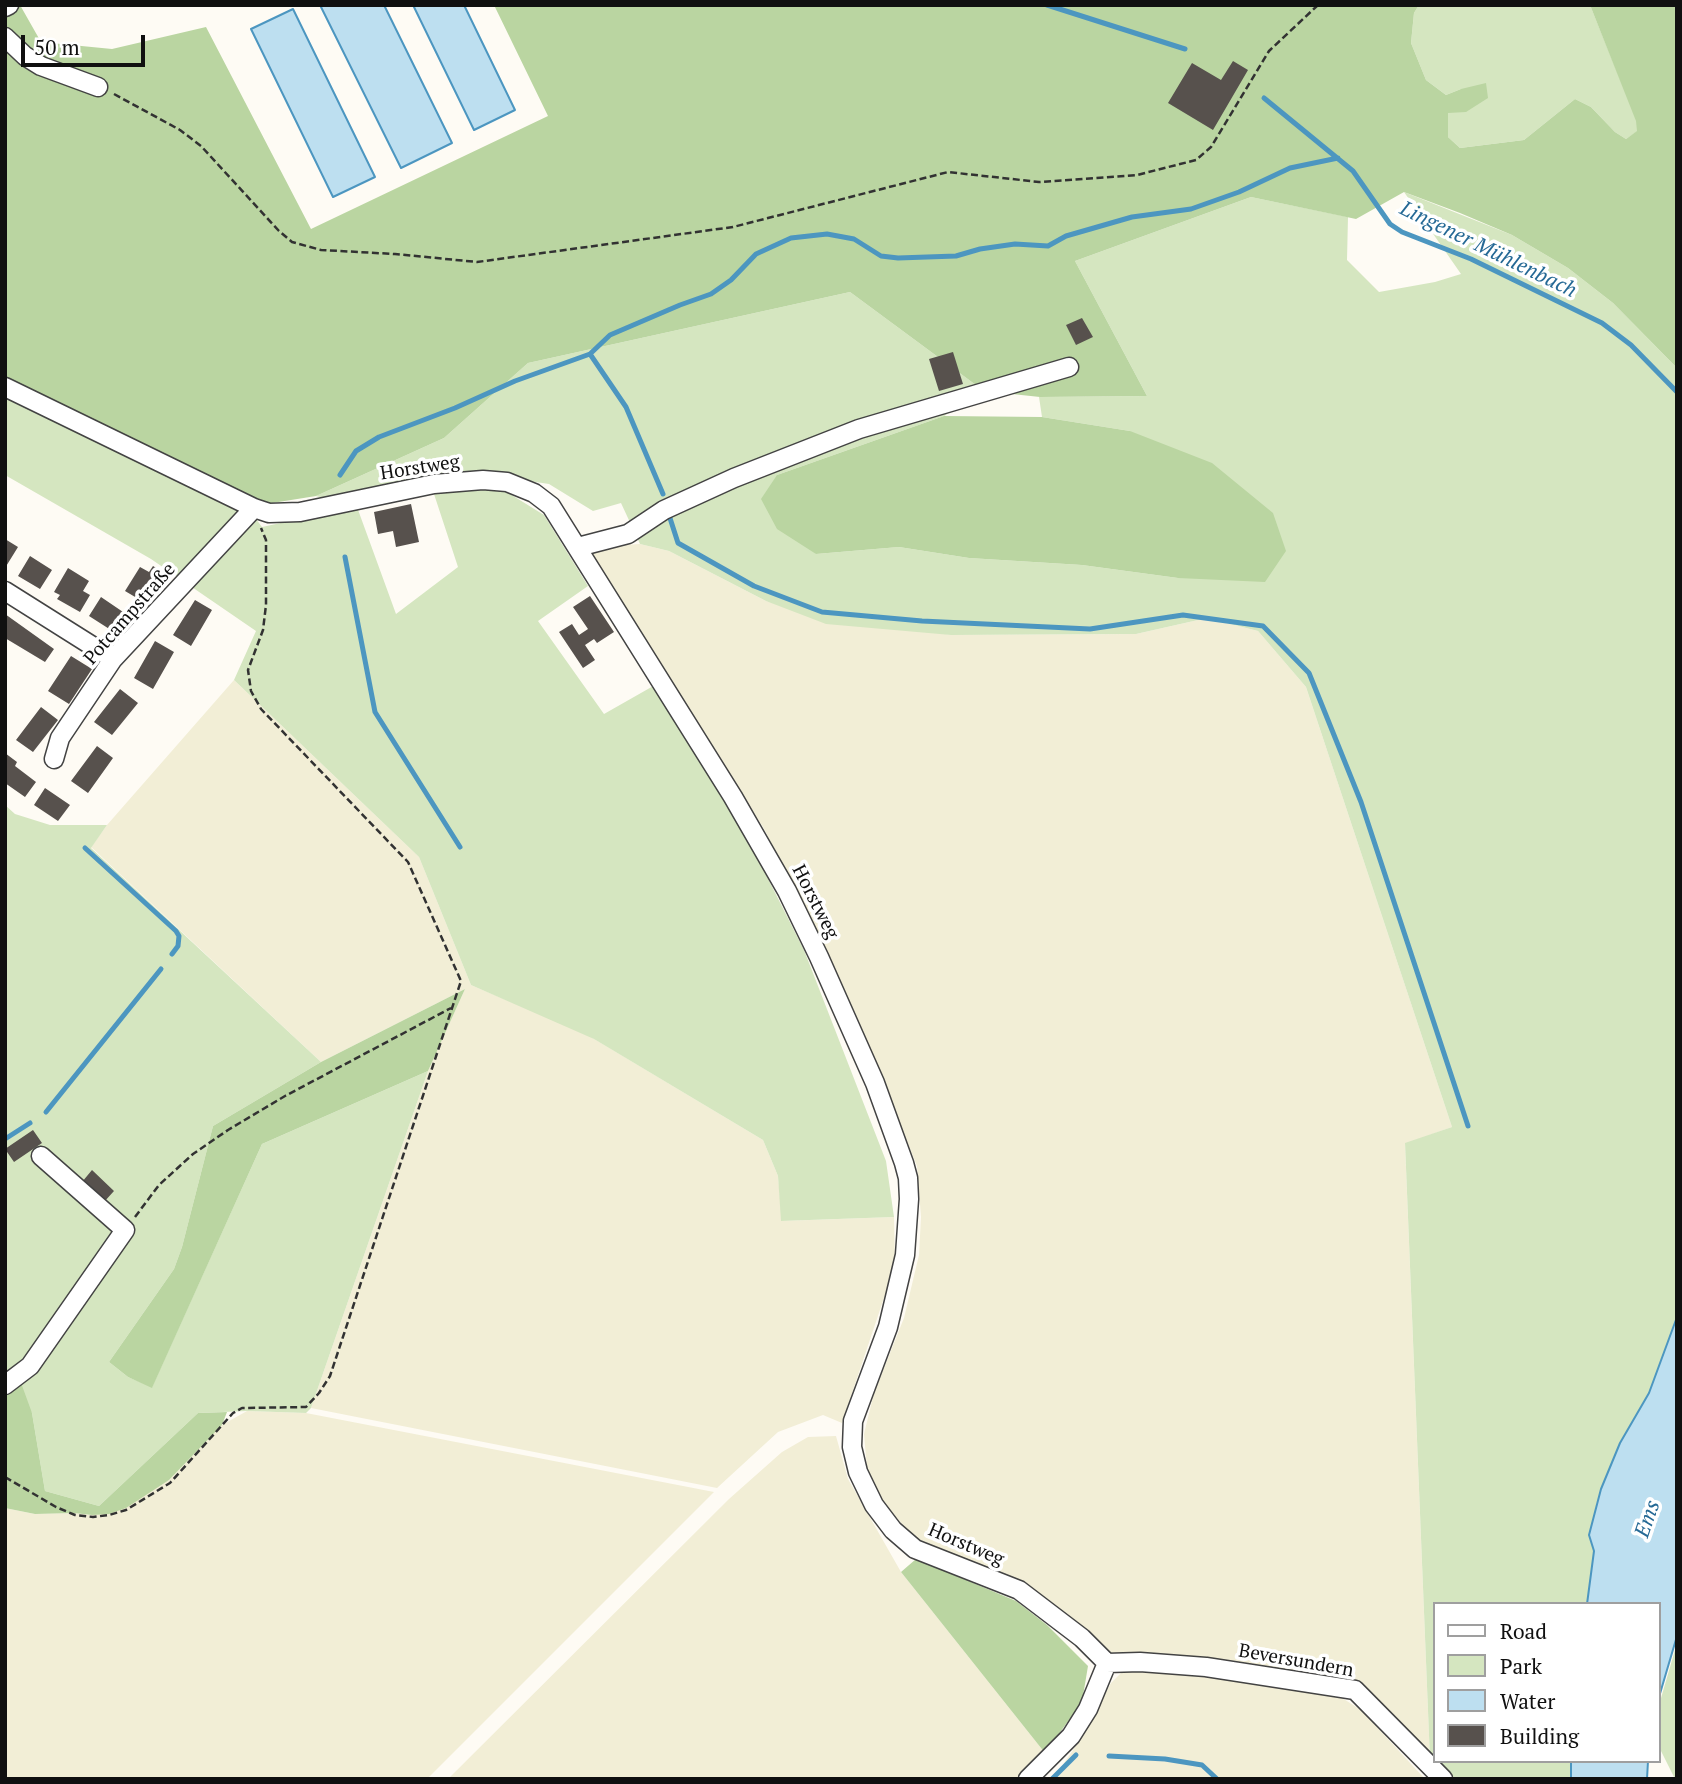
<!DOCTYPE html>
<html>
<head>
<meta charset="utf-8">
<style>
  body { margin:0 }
  #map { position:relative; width:1682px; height:1784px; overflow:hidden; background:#fefbf4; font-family:"PT Serif",serif }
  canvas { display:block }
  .frame { position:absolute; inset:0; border:7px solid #101010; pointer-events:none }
  .legend { position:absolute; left:1433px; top:1602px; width:228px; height:161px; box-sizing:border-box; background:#fff; border:2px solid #9f9f9f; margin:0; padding:9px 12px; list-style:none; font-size:21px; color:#101010 }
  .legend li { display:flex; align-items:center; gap:14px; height:35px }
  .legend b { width:35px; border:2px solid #9f9f9f }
  .scale { position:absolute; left:21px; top:35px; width:124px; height:32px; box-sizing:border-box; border:4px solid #101010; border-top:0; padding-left:9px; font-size:21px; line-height:24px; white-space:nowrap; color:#101010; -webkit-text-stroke:5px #fff; paint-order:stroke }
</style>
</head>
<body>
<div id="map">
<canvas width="1682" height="1784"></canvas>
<div class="frame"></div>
<ul class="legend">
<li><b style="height:9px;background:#fff"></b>Road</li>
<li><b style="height:19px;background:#d5e6c0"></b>Park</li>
<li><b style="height:19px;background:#bddff0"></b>Water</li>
<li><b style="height:19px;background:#57514d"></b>Building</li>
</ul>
<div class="scale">50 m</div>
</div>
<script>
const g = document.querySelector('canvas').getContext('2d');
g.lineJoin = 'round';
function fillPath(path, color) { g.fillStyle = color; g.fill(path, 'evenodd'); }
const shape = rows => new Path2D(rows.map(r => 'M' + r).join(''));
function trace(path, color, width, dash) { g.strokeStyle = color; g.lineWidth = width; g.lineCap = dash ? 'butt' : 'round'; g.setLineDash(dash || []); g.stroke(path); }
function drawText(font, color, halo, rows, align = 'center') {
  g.font = font + ' "PT Serif",serif'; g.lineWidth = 7; g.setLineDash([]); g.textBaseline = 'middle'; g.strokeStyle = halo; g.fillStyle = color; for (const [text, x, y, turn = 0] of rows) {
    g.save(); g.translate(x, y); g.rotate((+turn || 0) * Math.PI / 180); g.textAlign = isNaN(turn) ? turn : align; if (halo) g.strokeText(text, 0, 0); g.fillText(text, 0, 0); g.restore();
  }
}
fillPath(shape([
  [640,544,669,551,766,601,951,635,1136,634,1207,618,1258,631,1306,687,1452,1127,1405,1144,1430,1760,1361,1688,1112,1655,1023,1583,917,1541,882,1501,867,1468,864,1434,874,1393,904,1318,919,1255,921,1217,917,1166,858,1021,813,925,763,827,661,672,589,553,607,546],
  [234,680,419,857,471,985,586,1034,763,1140,778,1176,782,1221,894,1217,895,1265,842,1423,823,1415,778,1432,717,1488,311,1408,428,1071,465,989,321,1062,91,847,107,825],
  [247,1411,306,1413,714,1492,427,1779,5,1779,5,1508,35,1514,75,1513,92,1515,169,1480,222,1425],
  [836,1436,848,1479,901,1572,1045,1753,1018,1779,448,1779,729,1499,782,1452,808,1437],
  [1143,1668,1339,1696,1361,1710,1425,1779,1050,1779,1062,1766,1082,1737,1111,1683,1124,1670]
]), '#f2eed6');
fillPath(shape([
  [1419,5,1590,5,1637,121,1638,131,1626,139,1615,132,1591,107,1575,99,1524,140,1460,148,1448,137,1447,113,1461,89,1446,95,1426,80,1411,43,1414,13],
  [1404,192,1512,235,1568,268,1613,303,1677,368,1677,1317,1649,1393,1620,1443,1597,1502,1589,1535,1594,1551,1588,1604,1435,1604,1435,1761,1571,1761,1571,1779,1450,1779,1430,1760,1405,1143,1452,1127,1306,687,1258,631,1207,618,1136,634,951,635,826,624,766,601,669,551,640,544,621,503,593,511,549,484,516,479,510,494,544,515,588,586,538,621,604,714,655,685,752,847,804,950,886,1161,894,1217,781,1221,778,1176,763,1140,594,1039,471,985,419,857,234,680,256,631,151,559,5,475,5,393,250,511,262,527,355,507,316,496,444,438,528,363,850,292,984,391,944,416,777,475,816,554,899,547,969,558,1082,565,1178,578,1130,431,1042,417,1039,397,1147,396,1075,261,1251,197,1348,217,1347,260,1379,292,1435,282,1461,274],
  [433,491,458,567,396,614,357,507],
  [5,805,15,814,50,825,107,825,91,848,321,1062,213,1126,182,1247,174,1269,109,1362,128,1377,152,1387,262,1144,428,1071,311,1408,306,1413,247,1411,198,1413,99,1506,45,1491,32,1413,5,1377],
  [1677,1643,1677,1779,1675,1779,1659,1747,1659,1705]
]), '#d5e6c0');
fillPath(shape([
  [5,5,20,5,41,42,112,49,206,27,311,229,548,116,494,5,1419,5,1414,13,1411,43,1426,80,1446,95,1461,89,1486,83,1488,98,1466,112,1448,113,1448,137,1460,148,1524,140,1575,99,1591,107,1615,132,1626,139,1637,131,1636,121,1590,5,1677,5,1677,368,1613,303,1568,268,1512,235,1460,213,1404,192,1356,219,1251,197,1075,261,1147,396,1040,397,984,391,850,292,528,363,444,438,316,496,266,504,248,499,5,380],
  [944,416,1042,417,1130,431,1212,463,1273,513,1286,551,1265,582,1178,578,1082,565,969,558,899,547,816,554,777,529,761,499,777,475],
  [465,989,428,1071,262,1144,152,1388,128,1377,109,1362,174,1269,182,1247,213,1126,321,1062],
  [16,1369,32,1413,45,1491,99,1506,198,1413,227,1412,222,1425,169,1480,126,1508,109,1514,92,1515,74,1513,35,1514,5,1508,5,1377],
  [916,1559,1016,1601,1047,1625,1088,1666,1082,1702,1045,1753,901,1572]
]), '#bad5a1');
const water = shape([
  [320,5,384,5,452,143,401,168,320,5],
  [413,5,464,5,515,110,474,130,413,5],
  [293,9,375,177,333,197,251,29,293,9],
  [1677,1317,1677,1636,1659,1697,1659,1604,1587,1604,1594,1551,1589,1535,1601,1489,1620,1443,1649,1393,1677,1317],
  [1571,1761,1648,1761,1647,1779,1571,1779,1571,1761]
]);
fillPath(water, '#bddff0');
trace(water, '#4c96c0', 2);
trace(shape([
  [1047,5,1185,49],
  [1264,98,1353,171,1390,224,1402,232,1471,259,1602,323,1631,345,1677,392],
  [590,354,626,407,663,494],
  [340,475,356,451,379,437,455,408,515,381,590,354,610,335,680,305,711,294,731,280,756,254,791,238,827,234,854,239,881,256,898,258,956,256,980,249,1015,244,1048,246,1066,236,1132,217,1191,209,1239,192,1290,168,1338,158],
  [669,515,678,543,754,586,822,612,922,621,1090,629,1183,615,1263,626,1309,673,1361,802,1468,1126],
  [345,557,375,712,460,847],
  [85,848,176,931,179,936,178,946,172,954],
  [46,1112,161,969],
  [5,1139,30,1123],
  [1109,1756,1165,1759,1202,1765,1217,1779],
  [1052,1779,1076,1755]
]), '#4c96c0', 5);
fillPath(shape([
  [1233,61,1248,70,1213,130,1168,103,1192,63,1221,80],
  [1082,318,1093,337,1076,345,1066,325],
  [953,352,963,384,939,391,929,359],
  [411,504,419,542,396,547,393,531,378,534,374,512],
  [5,539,18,547,5,568],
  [30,556,52,570,40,589,18,576],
  [153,566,166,574,147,604,125,591,140,567,149,572],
  [68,568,89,581,83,591,90,595,80,612,57,599,60,595,54,592],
  [590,596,614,632,597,643,594,639,585,645,595,660,583,668,559,632,572,624,579,635,588,629,573,607],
  [101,597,126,614,114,632,89,616],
  [195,600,212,610,191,646,173,635],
  [5,614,54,649,45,662,5,638],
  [155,641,174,652,153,689,134,678],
  [71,656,92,669,69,704,48,691],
  [120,689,138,703,112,735,94,722],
  [41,707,58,720,33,752,16,740],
  [97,746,113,758,88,793,71,781],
  [5,753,17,762,15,766,36,782,25,797,5,783],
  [45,788,70,805,58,821,34,805],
  [33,1130,42,1143,14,1162,5,1149],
  [92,1170,114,1191,104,1202,82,1182]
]), '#57514d');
const minor = shape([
  [5,7,9,5],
  [5,37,25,56,41,66,98,87],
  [5,387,254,508,269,513,300,512,434,484,483,480,507,482,534,493,551,506,733,797,787,891,819,957,875,1083,904,1163,908,1178,909,1199,905,1255,888,1327,853,1421,852,1447,858,1472,874,1505,893,1530,915,1549,1019,1590,1082,1638,1107,1663,1088,1709,1071,1736,1028,1779],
  [578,547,628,534,664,510,734,478,859,429,1069,367],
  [5,591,113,659],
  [54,759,60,738,113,659,254,508],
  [5,1385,30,1366,125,1230,41,1156],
  [1107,1663,1140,1662,1206,1667,1355,1690,1443,1779]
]);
trace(minor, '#434343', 21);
trace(shape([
  [114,94,180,130,201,146,279,231,292,242,321,250,395,254,477,262,733,227,948,172,1039,182,1137,175,1196,160,1211,147,1269,51,1318,5],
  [135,1217,159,1185,193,1154,228,1130,285,1096,451,1008],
  [5,1477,56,1507,75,1515,93,1517,109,1515,126,1510,170,1483,233,1413,242,1408,306,1407,319,1393,330,1376,461,981,408,862,261,709,251,691,248,670,263,630,266,605,266,540,261,528]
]), '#323232', 2.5, [7, 3.5]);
trace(minor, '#fff', 18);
drawText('19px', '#101010', '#fff', [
  ["Horstweg",420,468,-9],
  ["Potcampstraße",130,614,-49],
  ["Horstweg",815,902,63],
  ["Horstweg",966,1545,23],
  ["Beversundern",1296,1661,10]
]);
drawText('italic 21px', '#256995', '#fff', [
  ["Lingener Mühlenbach",1488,250,26],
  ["Ems",1648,1519,-71]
]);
</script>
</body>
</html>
